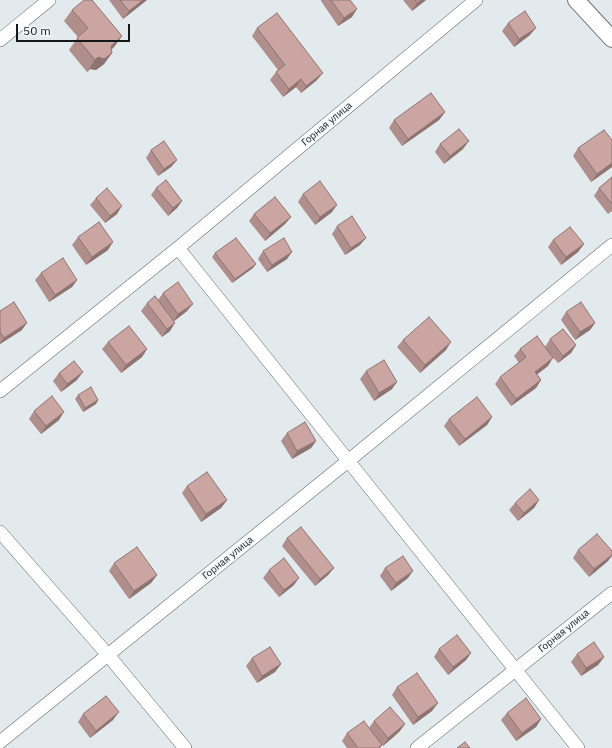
<!DOCTYPE html>
<html>
<head>
<meta charset="utf-8">
<style>
  body { margin:0 }
  #map { position:relative; width:612px; height:748px; overflow:hidden; background:#e2eaee; font-family:"IBM Plex Sans",sans-serif }
  canvas { display:block }
  .scale { position:absolute; left:16px; top:24px; width:114px; height:18px; box-sizing:border-box; border:2px solid #151819; border-top:0; padding-left:5px; font-size:12px; line-height:14px; white-space:nowrap; color:#151819; -webkit-text-stroke:3px #f0f8fc; paint-order:stroke }
</style>
</head>
<body>
<div id="map">
<canvas width="612" height="748"></canvas>
<div class="scale">50 m</div>
</div>
<script>
const g = document.querySelector('canvas').getContext('2d');
g.lineJoin = 'round';
const shape = rows => new Path2D(rows.map(r => 'M' + r).join(''));
function trace(path, color, width, dash) { g.strokeStyle = color; g.lineWidth = width; g.lineCap = dash ? 'butt' : 'round'; g.setLineDash(dash || []); g.stroke(path); }
function fillPath(path, color) { g.fillStyle = color; g.fill(path, 'evenodd'); }
function drawText(font, color, halo, rows, align = 'center') {
  g.font = font + ' "IBM Plex Sans",sans-serif'; g.lineWidth = 3; g.setLineDash([]); g.textBaseline = 'middle'; g.strokeStyle = halo; g.fillStyle = color; for (const [text, x, y, turn = 0] of rows) {
    g.save(); g.translate(x, y); g.rotate((+turn || 0) * Math.PI / 180); g.textAlign = isNaN(turn) ? turn : align; if (halo) g.strokeText(text, 0, 0); g.fillText(text, 0, 0); g.restore();
  }
}
const minor = shape([
  [0,40,49,0],
  [178,248,578,748],
  [0,391,178,248,476,0],
  [0,532,108,655,185,748],
  [0,742,348,461,612,245],
  [417,748,612,593]
]);
const tertiary = shape([
  [576,0,612,39]
]);
trace(minor, '#676e71', 14);
trace(tertiary, '#676e71', 18);
trace(minor, '#fff', 13);
trace(tertiary, '#fff', 16);
fillPath(shape([
  [109,0,147,0,123,19],
  [321,0,350,0,352,17,338,26,321,1],
  [403,0,426,0,412,11],
  [72,10,122,36,114,47,111,50,112,53,104,64,96,70,90,69,87,72,69,50,78,37,64,21],
  [508,23,530,35,514,47,502,31],
  [257,28,317,80,301,93,296,87,283,97,270,80,276,72,278,70,252,36],
  [445,112,439,120,402,146,389,128,394,120],
  [612,140,612,167,591,182,573,156,578,148],
  [440,144,463,149,444,164,435,152],
  [151,150,177,160,171,167,158,176,146,158],
  [612,177,612,211,608,214,594,196,599,188],
  [156,188,182,201,177,208,168,216,151,195],
  [303,194,332,212,315,225,298,202],
  [96,198,117,214,105,223,90,205],
  [254,214,291,217,285,224,265,241,249,221],
  [337,226,360,245,345,255,332,234],
  [78,237,108,250,86,265,72,245],
  [553,240,584,244,578,252,561,265,548,247],
  [263,251,287,259,267,272,258,259],
  [215,253,253,268,232,283,212,257],
  [41,273,77,280,72,287,49,302,35,280],
  [163,293,187,311,174,321,170,331,162,337,141,311,147,303,158,300],
  [0,311,22,330,0,344],
  [566,312,595,323,590,330,575,340,561,320],
  [550,339,576,345,571,353,558,363,550,354,548,366,537,374,541,380,536,388,511,406,495,384,500,377,519,363,514,356,520,349,545,347],
  [403,340,446,350,420,373,397,347],
  [108,342,147,349,142,357,121,373,102,349],
  [366,371,392,389,374,401,360,379],
  [59,373,77,380,61,392,53,381],
  [78,395,98,400,96,404,83,412,75,399],
  [34,411,59,420,41,434,29,419],
  [492,417,487,425,459,446,444,426,449,419],
  [287,433,316,441,311,448,292,459,281,441],
  [187,486,227,500,221,508,201,522,182,493],
  [539,500,534,508,518,521,509,510,515,503],
  [287,538,334,568,328,575,315,586,282,546],
  [578,550,608,561,589,577,573,558],
  [114,563,157,575,151,583,129,599,109,571],
  [385,568,408,578,391,591,380,576],
  [269,570,294,585,279,597,263,578],
  [439,649,471,653,466,660,448,675,434,657],
  [577,654,604,657,598,665,581,676,571,662],
  [252,658,281,664,275,672,257,683,246,666],
  [397,687,432,711,413,725,392,695],
  [507,713,541,719,536,727,516,741,501,720],
  [83,714,113,720,90,738,78,722],
  [374,721,405,724,399,732,383,746,377,740,382,745,380,748,347,748,342,741,347,733,369,728]
]), '#af8e8b');
fillPath(shape([
  [143,0,147,0,123,19,129,11],
  [422,0,426,0,412,11,417,3],
  [357,9,352,17,338,26,344,18],
  [536,28,530,35,514,47,519,39],
  [122,36,114,47,103,57,111,46],
  [112,53,104,64,96,70,90,69,87,72,95,60,98,57],
  [323,73,317,80,301,93,306,86],
  [301,79,296,87,283,97,289,89],
  [445,112,439,120,402,146,408,139],
  [469,141,463,149,444,164,450,156],
  [177,160,171,167,158,176,164,169],
  [612,163,612,167,591,182,597,174],
  [182,201,177,208,168,216,173,208],
  [337,205,332,212,315,225,320,217],
  [122,206,117,214,105,223,110,216],
  [291,217,285,224,265,241,270,233],
  [366,238,360,245,345,255,351,248],
  [113,242,108,250,86,265,92,257],
  [584,244,578,252,561,265,566,257],
  [292,252,287,259,267,272,272,265],
  [256,264,253,268,232,283,235,279],
  [77,280,72,287,49,302,55,295],
  [193,304,187,311,173,322,178,314],
  [27,323,22,330,0,344,0,343,4,338],
  [175,323,170,331,162,337,167,329],
  [595,323,590,330,575,340,580,332],
  [451,342,446,350,420,373,425,365],
  [576,345,571,353,558,363,563,356],
  [147,349,142,357,121,373,126,365],
  [553,358,548,366,530,380,535,372],
  [83,372,77,380,61,392,67,384],
  [541,380,536,388,511,406,516,399],
  [397,382,392,389,374,401,379,393],
  [98,400,96,404,83,412,85,408],
  [64,412,59,420,41,434,46,426],
  [492,417,487,425,459,446,465,439],
  [316,441,311,448,292,459,297,451],
  [227,500,221,508,201,522,206,514],
  [539,500,534,508,518,521,524,513],
  [612,555,612,556,608,561,589,577,594,569],
  [334,568,328,575,315,586,320,579],
  [413,571,408,578,391,591,396,583],
  [157,575,151,583,129,599,134,591],
  [299,578,294,585,279,597,284,590],
  [471,653,466,660,448,675,453,667],
  [604,657,598,665,581,676,586,668],
  [281,664,275,672,257,683,262,676],
  [438,703,432,711,413,725,418,717],
  [119,712,113,720,90,738,96,731],
  [541,719,536,727,516,741,522,733],
  [405,724,399,732,383,746,388,738]
]), '#8e7471');
const building = shape([
  [84,0,92,0,122,36,111,46,112,53,104,59,98,57,95,60,77,38,88,28,72,10,84,0],
  [120,0,143,0,129,11,120,0],
  [331,0,350,0,357,9,344,18,331,0],
  [415,0,422,0,417,3,415,0],
  [525,11,536,28,519,39,508,23,525,11],
  [277,13,323,73,306,86,301,79,289,89,276,72,285,65,257,28,277,13],
  [431,93,445,112,408,139,394,120,431,93],
  [459,129,469,141,450,156,440,144,459,129],
  [604,130,612,140,612,163,597,174,578,148,604,130],
  [164,141,177,160,164,169,151,150,164,141],
  [612,177,612,204,599,188,612,177],
  [166,180,182,201,173,208,156,188,166,180],
  [320,181,337,205,320,217,303,194,320,181],
  [107,188,122,206,110,216,96,198,107,188],
  [275,197,291,217,270,233,254,214,275,197],
  [352,216,366,238,351,248,337,226,352,216],
  [99,222,113,242,92,257,78,237,99,222],
  [570,227,584,244,566,257,553,240,570,227],
  [236,238,256,264,235,279,215,253,236,238],
  [284,238,292,252,272,265,263,251,284,238],
  [63,258,77,280,55,295,41,273,63,258],
  [178,282,193,304,178,314,163,293,178,282],
  [155,296,175,323,167,329,147,303,155,296],
  [14,302,27,323,4,338,0,332,0,311,14,302],
  [581,302,595,323,580,332,566,312,581,302],
  [429,317,451,342,425,365,403,340,429,317],
  [129,326,147,349,126,365,108,342,129,326],
  [563,329,576,345,563,356,550,339,563,329],
  [537,336,553,358,535,372,541,380,516,399,500,377,526,357,520,349,537,336],
  [384,360,397,382,379,393,366,371,384,360],
  [74,361,83,372,67,384,59,373,74,361],
  [91,387,98,400,85,408,78,395,91,387],
  [52,396,64,412,46,426,34,411,52,396],
  [477,397,492,417,465,439,449,419,477,397],
  [305,422,316,441,297,451,287,433,305,422],
  [207,472,227,500,206,514,187,486,207,472],
  [530,489,539,500,524,513,515,503,530,489],
  [301,527,334,568,320,579,287,538,301,527],
  [597,534,612,551,612,555,594,569,578,550,597,534],
  [137,547,157,575,134,591,114,563,137,547],
  [403,556,413,571,396,583,385,568,403,556],
  [284,558,299,578,284,590,269,570,284,558],
  [457,635,471,653,453,667,439,649,457,635],
  [594,642,604,657,586,668,577,654,594,642],
  [270,647,281,664,262,676,252,658,270,647],
  [417,673,438,703,418,717,397,687,417,673],
  [106,696,119,712,96,731,83,714,106,696],
  [526,698,541,719,522,733,507,713,526,698],
  [390,707,405,724,388,738,374,721,390,707],
  [364,721,382,745,378,748,358,748,347,733,364,721],
  [465,742,470,748,457,748,465,742]
]);
fillPath(building, '#cba5a2');
trace(building, '#8e7471', 1);
drawText('10px', '#151819', '#f0f8fc', [
  ["Горная улица",327,124,-40],
  ["Горная улица",228,558,-39],
  ["Горная улица",564,631,-39]
]);
</script>
</body>
</html>
